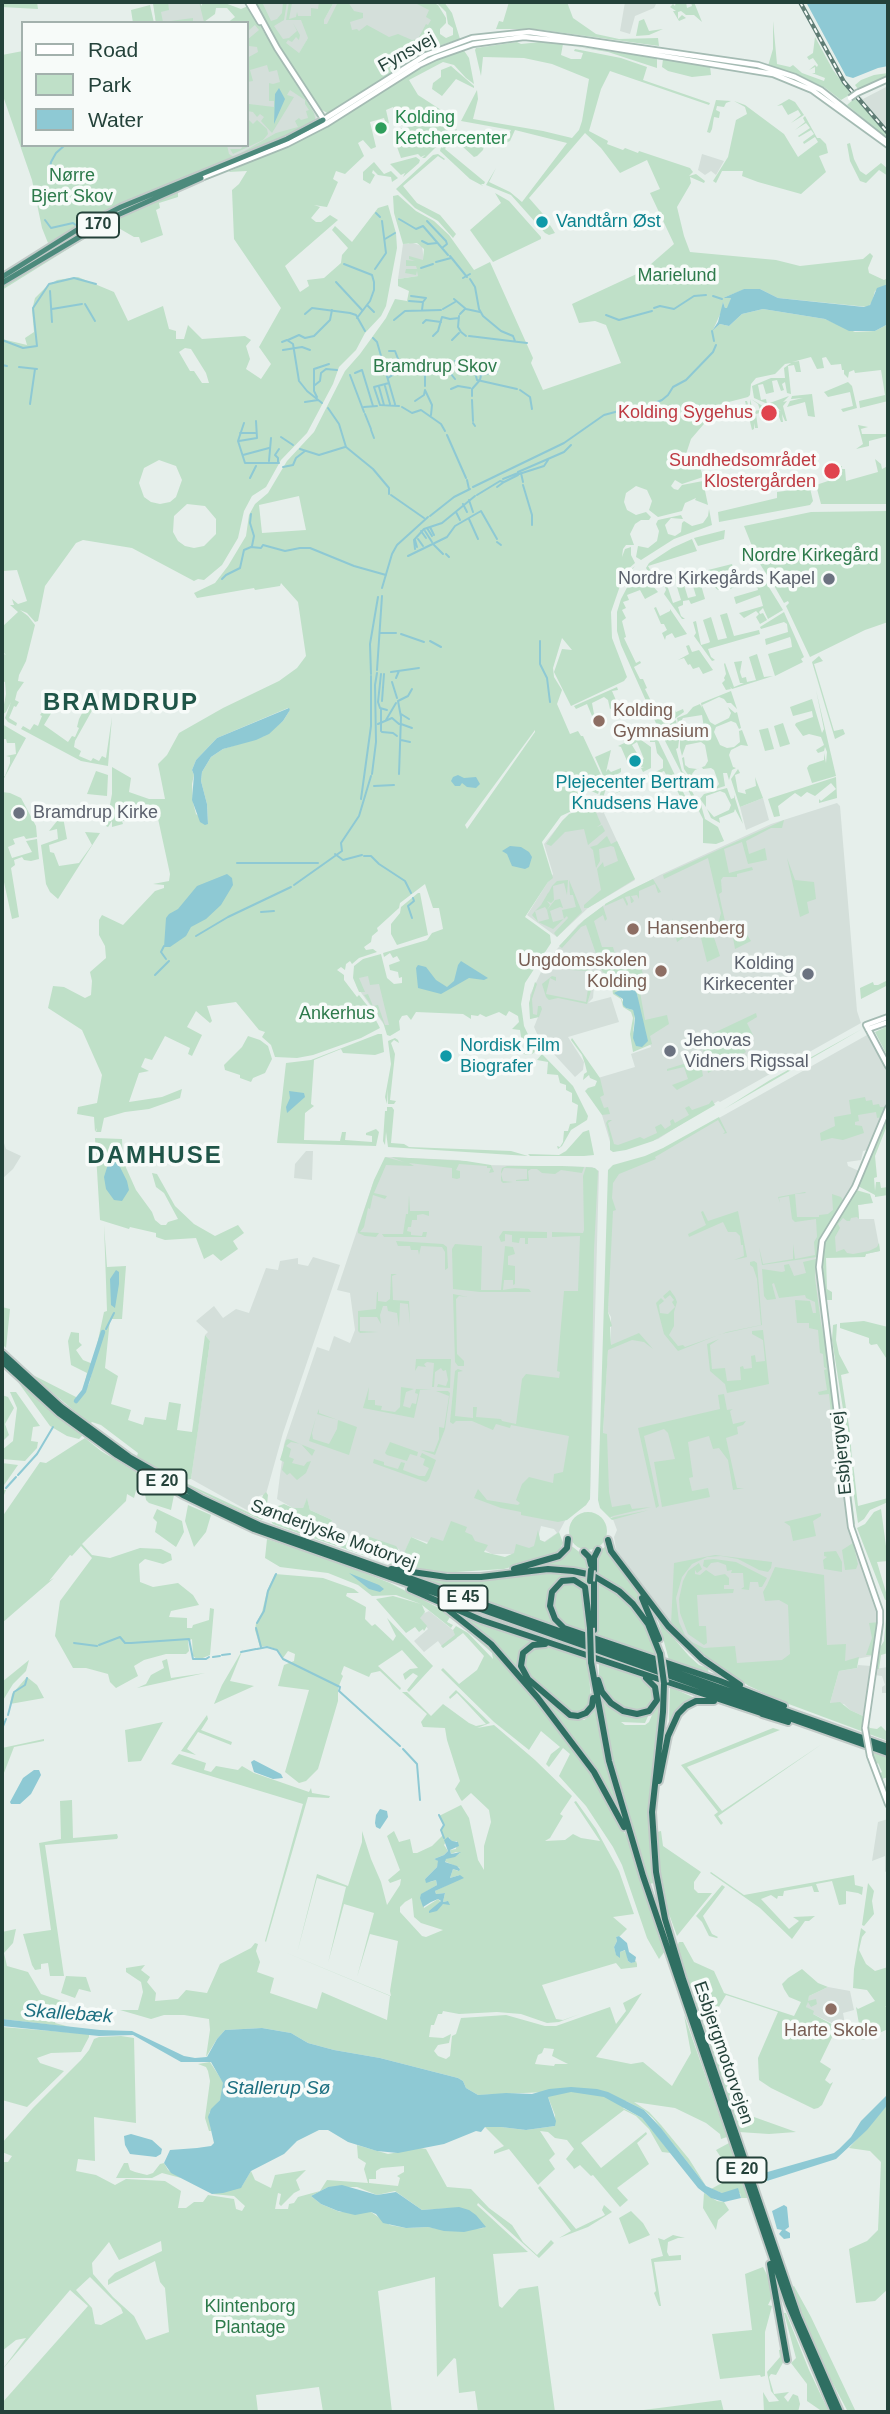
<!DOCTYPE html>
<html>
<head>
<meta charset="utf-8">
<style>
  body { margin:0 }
  #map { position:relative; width:890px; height:2414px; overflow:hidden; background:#e6efeb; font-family:Helvetica,sans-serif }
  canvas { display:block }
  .frame { position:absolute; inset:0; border:4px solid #24423a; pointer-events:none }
  .legend { position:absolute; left:21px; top:21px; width:228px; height:126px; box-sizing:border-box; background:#f7fbf9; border:2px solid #a3b1ad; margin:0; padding:9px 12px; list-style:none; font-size:21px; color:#24423a }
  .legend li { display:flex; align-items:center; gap:14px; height:35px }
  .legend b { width:35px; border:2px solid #a3b1ad }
</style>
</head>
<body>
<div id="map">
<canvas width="890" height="2414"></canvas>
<div class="frame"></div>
<ul class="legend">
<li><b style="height:9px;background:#fff"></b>Road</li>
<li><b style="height:19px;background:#bfe0c8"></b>Park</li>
<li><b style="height:19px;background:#8ec9d4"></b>Water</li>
</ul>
</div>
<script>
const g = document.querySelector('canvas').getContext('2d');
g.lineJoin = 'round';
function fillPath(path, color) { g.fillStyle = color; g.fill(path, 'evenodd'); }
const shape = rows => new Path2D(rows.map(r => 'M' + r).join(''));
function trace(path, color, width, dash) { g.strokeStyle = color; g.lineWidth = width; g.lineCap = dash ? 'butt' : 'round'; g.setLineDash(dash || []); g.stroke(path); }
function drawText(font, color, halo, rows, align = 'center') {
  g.font = font + ' Helvetica,sans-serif'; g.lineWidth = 7; g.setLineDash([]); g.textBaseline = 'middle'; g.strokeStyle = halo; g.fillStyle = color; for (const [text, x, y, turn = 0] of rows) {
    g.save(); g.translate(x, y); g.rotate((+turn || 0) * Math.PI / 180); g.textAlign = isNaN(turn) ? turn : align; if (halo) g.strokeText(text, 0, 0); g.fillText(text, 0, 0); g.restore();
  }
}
fillPath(shape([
  [153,2,200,2,205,23,156,23],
  [261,2,330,2,295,60,258,5],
  [334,2,420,2,437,14,424,45,321,25],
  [625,2,656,4,654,8,635,16,630,34,620,31],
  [256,24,317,116,316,120,234,158,228,155,226,145,247,145,247,31],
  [888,86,888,135,855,98,859,95,863,99],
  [702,154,724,161,716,175,711,171,705,175,698,170],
  [410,242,422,246,424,260,418,263,418,276,398,279,403,244,409,244],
  [763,798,769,820,746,830,740,807],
  [598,800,635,880,588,908,557,937,527,915,553,874,544,844,564,819],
  [837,803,840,806,857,1011,861,1023,720,1102,718,1101,658,1139,613,1152,602,1115,605,1113,599,1096,598,1078,635,1067,631,1054,651,1047,631,968,595,975,593,998,588,1003,611,997,619,1022,568,1037,584,1062,583,1070,575,1077,539,1038,534,1027,538,1017,530,1019,530,995,541,972,551,956,578,925,604,905,660,875,771,824],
  [382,970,390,1025,385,1026,357,987,354,977],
  [867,1035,886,1068,888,1102,868,1150,863,1151,861,1160,847,1162,848,1166,859,1171,854,1186,819,1242,816,1270,849,1528,876,1607,878,1624,872,1656,830,1664,821,1684,749,1686,691,1646,671,1625,616,1549,614,1537,617,1530,611,1514,605,1510,603,1433,608,1346,611,1344,611,1317,608,1312,612,1169,653,1155],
  [2,1137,6,1149,21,1156,13,1169,2,1179],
  [306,1151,313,1151,312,1180,294,1178,295,1164],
  [386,1157,458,1160,484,1165,592,1167,599,1171,590,1499,586,1505,566,1519,559,1532,544,1544,514,1554,492,1554,451,1532,441,1547,411,1537,404,1554,401,1554,399,1549,336,1536,329,1530,332,1520,310,1510,307,1499,303,1508,293,1508,277,1499,284,1444,317,1347,329,1351,334,1336,350,1343,355,1330,350,1293,337,1290,373,1183],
  [541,1526,554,1529,557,1533,544,1542,540,1540,539,1534],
  [852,1201,865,1204,858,1205,859,1219,874,1219,880,1251,866,1254,865,1257,828,1257,828,1239],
  [313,1257,340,1265,283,1433,266,1494,259,1496,254,1514,191,1479,210,1341,205,1335,208,1332,196,1321,214,1306,223,1318,236,1309,249,1313,266,1268,278,1270,280,1261,298,1258,298,1264,308,1266],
  [429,1611,453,1630,457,1638,443,1648,438,1641,424,1652,414,1641,428,1629,418,1616],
  [858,1665,871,1666,863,1716,850,1710,844,1704,830,1703,839,1671,857,1668],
  [888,1667,888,1693,882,1693,882,1687,885,1685,882,1676,874,1675,875,1669],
  [888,1819,888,1870,885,1872,885,1856,872,1861,878,1822],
  [828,1987,850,1991,854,2010,843,2013,846,2030,813,2014,806,2007,809,1996]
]), '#d4dfda');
fillPath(shape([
  [2,2,37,2,38,9,2,7],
  [168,2,169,10,161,12,163,22,193,18,193,23,156,23,153,3],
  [199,2,202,6,202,2,222,2,241,9,248,6,314,113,316,122,231,160,108,210,48,243,42,228,32,180,2,93,2,55,23,51,23,145,227,145,229,154,234,157,276,133,298,127,295,121,299,118,301,120,308,118,306,111,309,110,305,104,305,100,290,90,287,95,294,97,272,133,261,121,264,117,260,114,257,117,253,112,247,111,249,104,274,107,274,101,269,101,269,83,273,84,280,82,277,70,269,72,267,65,250,70,253,81,247,82,247,58,258,52,257,47,249,46,247,40,259,30,255,25,247,32,247,23,227,23,235,17,227,8,216,8,215,14,204,22],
  [254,2,262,2,271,21,277,19,282,13,283,2,287,2,284,20,274,26,283,39,289,38,297,31,293,23,300,35,299,40,296,37,292,42,288,40,286,43,299,53,308,38,301,20,286,20,289,2,292,3,289,19,296,17,297,12,298,16,311,16,311,8,318,9,319,2,334,2,324,20,324,24,327,24,338,2,348,2,354,11,363,13,363,18,350,22,352,30,357,29,359,31,367,25,389,37,398,34,412,40,418,39,426,24,428,25,431,20,426,17,429,10,413,2,432,2,438,5,446,18,446,23,440,29,440,34,446,38,453,35,453,28,448,24,446,12,436,2,444,2,452,13,460,39,432,48,415,57,355,98,327,113,319,108,289,64],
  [509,2,567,2,573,18,596,34,619,39,658,38,659,46,535,29,496,29,499,21,503,22],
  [676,2,686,2,687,8,692,6,691,2,694,2,702,22,694,15,686,15,681,11,678,12,678,19,682,15,686,18,679,21,673,11,676,11,670,7,673,4,675,6],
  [150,5,154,23,133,23,131,10],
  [644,19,649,31,663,29,649,35,636,36,639,21],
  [773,21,777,64,790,67,793,65,802,73,824,81,825,78,812,73,815,73,815,67,809,70,815,65,817,67,818,65,813,58,809,60,807,57,813,53,815,37,833,70,851,94,841,100,824,87,824,89,807,79,768,66,773,49],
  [517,42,521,44,540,42,563,44,561,55,571,59,581,59,583,53,574,51,575,49,621,58,647,67,643,80,710,103,709,105,610,71,601,89,589,131,608,141,607,144,623,150,625,148,638,153,639,151,690,168,693,172,689,176,696,174,705,181,704,183,690,177,691,183,677,207,684,236,690,252,776,260,800,266,863,259,870,253,873,256,868,268,869,273,884,280,888,278,888,284,875,291,872,302,868,307,778,298,760,289,745,289,723,298,731,298,728,308,725,308,723,302,722,310,713,330,720,324,729,326,742,314,763,309,825,319,855,332,875,331,888,324,888,366,886,367,888,401,860,408,859,401,885,395,881,370,855,373,854,370,849,372,848,378,844,374,844,370,842,370,841,364,831,365,826,357,822,358,824,368,817,369,811,357,792,362,799,361,801,372,796,372,794,365,788,366,791,394,787,393,785,382,782,384,784,390,781,391,777,380,772,381,774,392,766,394,763,384,758,385,761,400,766,399,767,404,789,396,783,402,787,401,783,406,787,421,785,421,782,414,783,422,781,422,776,409,756,414,758,428,755,428,754,423,754,429,752,430,745,401,747,401,750,411,750,399,753,411,760,410,758,404,751,399,766,408,776,409,781,411,776,407,766,407,770,405,754,398,752,386,771,378,785,378,784,368,791,363,785,364,775,374,756,378,751,384,750,395,748,397,721,404,691,439,685,457,687,460,698,460,703,477,682,484,675,480,671,486,674,489,678,490,682,485,703,481,708,505,695,500,696,498,685,503,682,511,658,517,649,510,652,501,647,490,636,486,626,493,624,502,627,510,636,515,646,512,651,517,649,520,641,520,635,524,630,534,634,545,626,545,623,549,622,557,625,549,631,547,631,555,635,563,627,570,623,570,627,573,635,566,621,583,611,612,612,638,627,677,624,681,571,706,554,672,562,649,572,650,562,638,553,668,554,677,562,690,557,704,570,734,578,731,581,736,583,736,603,779,598,794,589,790,584,783,578,793,586,797,583,800,585,803,593,798,594,802,592,803,601,824,597,827,602,825,605,831,588,845,584,829,565,832,551,846,546,844,562,821,569,814,577,811,576,809,561,816,542,842,553,878,548,882,525,917,550,935,551,943,525,983,521,1004,524,1026,536,1051,532,1054,527,1055,524,1054,522,1052,522,1046,525,1054,530,1054,532,1048,527,1042,522,1043,520,1030,512,1029,519,1022,518,1016,509,1011,506,1016,499,1012,486,1017,480,1014,478,1016,471,1015,471,1019,463,1014,416,1012,411,1020,407,1015,402,1016,399,1021,400,1030,390,1036,387,1035,383,1022,364,995,368,994,373,1006,378,1005,385,1025,389,1025,379,984,370,985,368,976,359,978,365,992,359,992,353,978,354,966,363,959,381,954,387,978,394,984,402,983,402,977,399,978,398,972,390,970,389,965,400,961,397,956,393,958,390,953,384,957,383,953,427,940,432,933,443,929,439,908,433,908,425,884,400,903,399,908,377,928,378,931,372,936,371,942,364,947,366,950,373,949,377,952,359,958,352,964,350,961,346,964,345,970,341,967,337,970,344,975,344,980,357,997,359,995,370,1009,380,1028,361,1038,313,1055,297,1058,275,1057,271,1045,262,1037,265,1032,259,1030,236,1002,207,1006,212,1021,210,1023,196,1011,187,1027,202,1035,192,1056,188,1054,190,1048,165,1036,152,1060,145,1058,141,1067,149,1071,139,1073,129,1102,162,1097,182,1089,180,1098,149,1109,125,1112,104,1118,101,1132,96,1132,97,1128,95,1132,94,1117,77,1114,78,1107,97,1103,102,1075,82,1030,48,1008,53,986,64,987,85,998,91,995,92,981,90,972,106,958,105,946,99,935,99,920,102,915,123,925,155,891,164,888,164,885,153,884,169,881,170,874,157,814,122,821,123,824,112,827,112,821,108,827,106,826,112,794,112,767,131,778,129,792,149,799,165,799,158,764,167,755,179,733,223,708,279,681,297,668,306,656,298,602,281,583,280,586,255,590,254,588,197,598,194,593,215,583,228,566,246,536,249,515,255,504,268,493,287,461,314,432,345,371,360,354,386,318,395,299,407,301,409,291,398,286,398,279,418,276,417,271,416,275,405,273,406,269,417,269,416,266,406,266,406,260,415,261,409,259,409,256,423,260,424,249,417,243,403,244,394,213,393,196,398,195,416,211,434,221,449,235,474,270,490,262,533,358,531,363,543,390,621,363,606,325,595,321,579,323,572,304,643,271,674,244,650,193,660,189,647,160,620,173,601,148,585,133,529,198,543,214,555,233,549,235,545,233,511,195,486,185,496,168,489,182,510,192,522,202,567,143,515,130,510,141,504,144,511,130,461,121,477,90,478,99,473,119,543,131,572,138,579,130,582,121,589,79,552,64,524,58,483,57,481,76,475,50,476,48],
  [299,496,306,530,262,533,259,505],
  [288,708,290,710,283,721,264,736,223,749,211,757,202,772,201,781,207,804,208,824,196,814,193,802,192,784,194,775,192,770,196,760,217,738],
  [535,730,535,732,467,829,465,825],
  [572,46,657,58,657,68,608,52],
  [463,49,469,58,474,84,466,78,454,65,443,62,409,80,418,95,455,119,439,144,425,158,422,158,425,155,421,157,418,154,401,158,396,144,423,136,422,132,410,136,410,139,395,143,393,130,420,125,419,121,402,126,401,119,397,119,393,107,386,110,389,123,386,124,384,118,370,122,376,147,371,149,363,140,358,143,364,156,345,174,336,171,333,179,338,182,327,207,314,205,320,207,311,218,316,222,321,222,330,215,338,220,285,266,300,292,309,286,307,280,324,278,341,263,342,255,348,248,332,230,335,226,352,242,378,208,388,205,396,233,397,248,386,306,381,316,365,333,356,350,339,367,333,384,307,433,281,460,266,487,252,496,244,511,238,538,222,565,204,580,198,579,194,581,132,548,83,540,76,543,45,586,38,621,35,622,27,613,20,610,28,616,35,625,26,661,19,675,18,681,24,682,17,692,15,700,19,702,16,707,14,706,9,718,17,723,16,726,8,722,5,718,11,702,6,712,2,715,6,694,5,682,2,681,2,653,6,655,2,651,2,627,18,612,10,605,14,605,12,599,18,604,27,601,17,570,3,571,2,575,2,339,27,345,25,338,34,332,32,310,35,298,47,286,57,280,78,277,114,292,128,321,163,306,169,329,176,331,176,339,184,339,188,325,202,339,245,336,251,340,246,346,250,359,246,369,261,379,271,364,259,347,281,308,234,239,232,190,239,184,247,171,228,172,321,129,418,68],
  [185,348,191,349,206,373,209,383,202,383,194,371,190,371,179,352],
  [159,460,176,466,182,480,176,497,170,502,160,504,151,502,144,497,139,483,144,468],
  [187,504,205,506,216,519,216,534,204,546,194,548,185,546,178,541,173,532,174,516],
  [663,59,710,66,711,75,692,77,668,71,662,67],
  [451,66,474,86,474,88,456,79,442,96,432,89,433,83,441,77,441,70],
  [888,73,888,77,858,89,855,85,861,80,874,75],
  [855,98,888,135,888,139,847,105],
  [789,99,795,102,804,115,791,123,801,115,798,110,788,115,782,105,777,106],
  [716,100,731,101,726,103,724,107,717,106,716,110,720,112,719,118,714,117,712,129,710,133,707,132],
  [734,101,745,105,784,134,798,157,818,142,815,137,804,144,803,142,814,134,811,130,799,137,798,136,810,128,806,123,795,130,805,122,803,118,805,116,817,138,820,138,826,144,828,153,819,156,826,172,801,194,758,182,742,176,743,171,722,171,716,183,713,181,728,157,736,120,747,114,745,107],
  [247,118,253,124,257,120,267,129,268,134,263,140,233,154,230,149,241,149,243,145,247,145],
  [456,129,458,131,445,149,485,182,484,184,481,184,483,186,470,179,440,151,441,147,443,148],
  [469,137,485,141,483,150,477,156,474,157,462,146],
  [850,143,854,159,860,171,866,175,881,163,888,169,888,176,879,170,866,183,860,181,850,161,847,144],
  [438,154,445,159,444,160,438,156,403,186,417,203,440,215,456,234,453,238,438,221,415,208,396,189,433,155],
  [416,157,420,160,419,163,403,177,405,173,401,175,390,164],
  [374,162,384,174,391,171,398,178,392,182,391,177,378,175,373,170,372,173,375,175,370,184,363,180,363,172],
  [178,191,178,197,159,203,160,208,156,210,163,235,141,243,139,237,134,237,110,223,2,290,4,285,116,217],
  [495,193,509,201,541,237,541,239,493,262,470,230,501,203],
  [848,382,852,386,857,408,843,412,841,409,853,406,850,392,828,397,824,392],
  [812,394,815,417,808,416,805,402,787,407,790,401,803,398,791,399,792,396],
  [858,425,868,427,861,429,862,434,888,434,888,436,869,441,869,446,856,449,863,444],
  [875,459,881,464,882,469,888,466,888,504,821,504,816,485,828,481,826,469,830,477,837,476,842,475,840,466,842,466,842,469,845,469,846,481,878,472],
  [804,474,807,475,813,501,810,505,719,522,718,512,777,498,777,492,807,488],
  [709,509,712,525,674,539,641,560,636,557,638,546,648,548,657,541,659,531,656,524,658,520,681,515,683,519,671,518,665,525,668,534,675,536,681,532,682,523,684,521,692,526,703,523,708,516],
  [888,511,888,622,865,630,810,657,786,606,789,603,788,601,784,603,772,582,776,580,774,577,769,578,758,561,744,526,811,512],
  [725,530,724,539,698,546,694,538],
  [692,539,697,551,648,566,654,577,651,576,646,568,649,563,672,548],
  [732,564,736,578,739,579,749,576,757,570,761,575,728,590,718,590,712,585,708,570],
  [697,571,705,599,691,604,689,600,683,601,683,605,678,607,681,616,685,619,682,619,664,594,666,590,663,580,665,579,673,603,681,600,674,577,681,575,688,598,696,596,689,573],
  [641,572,658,592,645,599,640,590,627,595,629,600,623,602,626,608,622,610,626,618,622,621,626,637,624,638,636,663,640,661,641,663,634,667,640,679,643,679,647,688,645,689,656,711,672,704,676,712,683,709,684,712,659,730,621,645,617,631,617,612,621,599,631,580],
  [762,576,783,610,768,619,763,608,759,612,760,614,763,613,767,620,760,624,756,617,759,614,756,611,744,618,739,613,763,606,760,595,736,604,734,597,758,590,756,581],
  [656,607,660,616,670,611,670,609,687,634,675,638,672,633,666,636,665,640,662,633,667,630,664,624,661,624,654,608],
  [784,612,804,657,801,659,803,662,775,676,768,654,792,647,791,640,790,637,766,645,765,639,788,632,787,624,784,622,761,629,760,627],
  [727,613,734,636,759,630,760,634,708,649,711,657,715,660,712,661,694,636,696,633,693,622,696,621,701,645,708,643,710,642,703,620,711,617,718,640,727,638,720,615],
  [689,645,692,652,699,650,713,670,703,674,699,667,693,669,690,664,688,665,684,658,678,660,689,654,686,646],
  [757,654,764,677,773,676,732,689,730,687,731,689,726,690,722,683,725,680,724,678,726,674,724,664,725,663,734,687,744,683,740,683,734,662,742,661,740,672,742,678,746,677,747,682,756,680,749,657],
  [819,656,823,661,814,664,834,731,843,729,845,734,835,739,812,662],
  [617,687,618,690,612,691,618,705,610,709,608,700,604,697,592,703,594,714,592,716,587,704,576,709,574,706],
  [53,690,66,695,62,695,44,725,68,742,72,736,75,737,79,728,77,727,79,719,87,704,94,707,75,741,74,747,81,751,79,756,91,761,93,758,99,761,102,756,106,758,112,717,108,766,81,761,21,729,23,726,30,730,34,724,38,726,42,716,40,715,54,697,51,695],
  [816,690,836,776,812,783,807,768,809,765,824,760,824,753,826,763,827,752,825,747,824,751,818,753,816,750,824,745,821,737,809,734,803,736,795,725,796,723,813,717,812,711,793,716,790,707,812,699,822,733,824,729],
  [731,691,737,709,731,703,727,703,724,699,719,697,702,705,710,722,715,725,729,718,731,713,728,707,735,713,737,712,741,728,739,729,736,723,731,721,716,727,714,732,720,745,727,748,734,747,740,742,739,731,742,730,748,746,741,745,731,750,729,755,733,767,736,768,732,770,729,780,727,773,723,773,725,786,709,791,716,788,719,784,714,770,711,768,703,769,702,767,695,770,692,774,695,781,693,782,684,769,682,758,684,757,685,765,689,768,697,769,705,766,708,761,705,745,701,742,686,745,682,756,680,748,680,731,688,741,701,739,705,735,702,715,683,718,680,723,679,729,677,718,687,714,693,707,700,704,702,708,701,703],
  [676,720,677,728,674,729,676,740,679,740,678,748,676,749,682,771,687,776,684,778,660,731],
  [783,723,790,744,780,747,774,726],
  [2,724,26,738,2,782,2,777,5,776,10,763,10,757,6,756,16,754,15,743,7,743,6,739,2,739],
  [768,728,774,749,765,751,759,730],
  [655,734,686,798,682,801,672,779,669,780,664,771,612,795,663,768,663,760,657,753,655,742,650,742,650,738],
  [637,737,651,747,651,768,643,772,641,768,644,767,632,766,644,759,637,742,632,745,638,755,627,761,621,747,618,746],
  [611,750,606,772,608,769,611,772,621,768,621,772,611,778,606,775,609,779,602,801,599,797,605,780,595,757],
  [738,769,740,773,735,775,738,792,746,794,745,790,756,786,755,777,763,798,740,807,731,779],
  [96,771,108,775,107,796,87,794],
  [836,777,837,798,819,803,819,799,821,801,836,789,831,783,815,796,807,792,801,797,795,793,778,806,780,816,774,817,768,799],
  [683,780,686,780,695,797,701,805,705,819,718,827,724,841,716,844,703,843,703,819],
  [727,788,731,799,734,798,734,795,743,824,735,809,734,812,719,818,720,823,711,818,707,809,714,817,729,810,731,805,725,793,720,791,706,796,706,807,700,799,704,794],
  [2,792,10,793,21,798,36,826,37,837,26,839,24,836,13,839,15,844,8,847,12,858,32,852,26,841,37,839,39,859,31,861,24,860,22,857,14,860,15,865,11,868,19,917,12,919,2,873,2,801,4,800],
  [61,816,63,817,67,839,49,845,50,852,54,853,59,866,79,863,92,845,85,832,100,833,58,899,50,892,46,884,41,845,58,839,57,829,49,831],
  [784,820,782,828,771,828,746,841,749,854,765,848,767,860,748,864,742,842,724,849,729,873,752,867,753,870,737,874,737,877,723,877,721,880,722,892,719,894,726,926,713,929,718,924,721,913,708,858,664,879,663,875],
  [607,836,611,844,617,841,635,879,588,908,584,908,584,905,601,890,597,869,603,862,604,867,618,861,614,847,611,846,599,849,600,861,596,868,593,850,590,847,597,845],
  [787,858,795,880,814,882,816,899,807,902,809,913,800,917],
  [653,879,661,892,658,893,655,884,639,891,639,899,637,895,631,896,634,901,632,903,631,903,630,896,625,897,628,904,627,906,623,898,605,906,605,904,628,891],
  [568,880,567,895,564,883,553,886,554,900,551,903,547,901,550,905,547,910,545,907,535,911,538,922,549,919,547,910,555,900,560,899,563,908,560,907,550,911,553,922,564,919,562,910,576,907,573,895,570,895,569,880,582,912,557,937,554,933,568,918,567,916,553,929,538,922,532,915,535,911,541,905,548,893,549,892,552,886,557,881],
  [418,893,420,893,428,935,397,945,391,934,391,924,400,913,401,907],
  [603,906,607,919,605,921,603,915,594,921,602,947,613,947,619,969,640,963,644,978,638,981,645,1020,667,1015,669,1024,650,1036,652,1044,633,1052,630,1034,633,1018,631,1012,623,1007,621,999,613,994,611,980,602,971,586,925,581,927,562,948,559,946,584,920],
  [637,994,640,1014,633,1033,635,1014,633,1010,626,1008,620,996],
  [672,918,678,936,711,928,720,956,707,962,700,934,689,934,677,942],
  [744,930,751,941,735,949,732,932],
  [573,966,596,972,592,973,594,981,587,1004,558,998,549,1000,546,997,542,984,552,976,556,977,556,981,550,978,546,994,586,1002,588,989,591,990,590,974,588,971,571,970],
  [888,980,888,985,861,999,860,988,873,982,874,985,878,985],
  [535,982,537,984,532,999,533,1014,537,1015,538,1006,541,1006,542,1009,539,1017,530,1019,529,1003],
  [756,1013,757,1017,747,1023,753,1035,750,1037,752,1043,743,1047,746,1052,708,1073,701,1039],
  [888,1026,888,1057,875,1032],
  [862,1029,724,1109,770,1080],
  [378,1034,382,1034,384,1052,375,1055,343,1053,341,1049,314,1060,311,1104,314,1106,305,1113,304,1140,340,1141,342,1132,346,1132,345,1140,372,1142,372,1136,366,1135,366,1133,376,1129,379,1132,376,1146,277,1143,286,1063,311,1060],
  [248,1036,260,1040,268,1046,272,1059,265,1073,253,1078,251,1082,240,1078,240,1075,225,1070,224,1065,242,1047],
  [395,1038,398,1040,399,1043,394,1040,391,1043,395,1054,390,1100,396,1101,394,1104,388,1104,388,1089,387,1104,385,1097,391,1064,388,1041],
  [572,1038,600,1078,604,1095,600,1097,604,1108,608,1107,610,1114,602,1115,585,1091,588,1088,595,1086,597,1081,590,1078,589,1075,583,1080,584,1074,587,1072,585,1064,582,1055,571,1040],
  [542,1054,573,1086,588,1116,587,1120,571,1130,562,1146,558,1149,557,1146,560,1147,563,1142,564,1131,568,1131,570,1124,576,1123,578,1105,572,1102,572,1093,566,1090,566,1085,560,1083,558,1075,547,1074,548,1062,537,1060],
  [700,1059,703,1076,677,1090,672,1085,688,1079,684,1067,667,1071,667,1069],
  [865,1097,866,1101,872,1100,873,1105,879,1104,880,1107,886,1107,882,1117,877,1118,876,1112,858,1115,859,1121,855,1122,855,1125,862,1126,864,1133,843,1140,832,1138,821,1141,820,1133,835,1126,834,1117,851,1114,849,1100],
  [712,1100,715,1105,653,1141,626,1150,613,1152,610,1150,610,1138,606,1123,608,1120,612,1120,608,1123,614,1144,618,1145,640,1137,644,1139,648,1137,657,1133,655,1127,661,1124,665,1129,671,1125,670,1121,673,1119,675,1123,689,1115,685,1108,689,1106,692,1110,709,1104],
  [387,1107,392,1107,394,1110,391,1143,404,1144,409,1147,511,1151,528,1156,388,1147,386,1132,385,1145,383,1141,385,1111,387,1111],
  [888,1114,888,1123,875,1156,877,1177,874,1178,875,1191,876,1182,880,1182,881,1188,888,1187,888,1195,875,1197,875,1195,858,1186],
  [719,1117,727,1133,723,1134,725,1132,718,1120,655,1157,656,1159,619,1174,613,1183,612,1198,616,1210,613,1211,608,1312,612,1326,610,1327,611,1345,639,1333,653,1349,644,1342,632,1340,608,1350,603,1433,607,1434,609,1492,612,1507,630,1504,632,1509,651,1507,613,1516,610,1518,649,1510,612,1520,600,1508,598,1500,608,1170,613,1165,645,1156,663,1148],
  [589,1130,594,1155,584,1156,530,1156,528,1154,559,1155,566,1151,583,1132],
  [95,1138,122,1139,123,1161,136,1190,152,1212,155,1220,161,1225,166,1225,168,1222,178,1219,164,1193,156,1187,152,1173,157,1174,175,1206,194,1224,215,1236,238,1225,244,1233,233,1241,238,1249,221,1261,213,1254,204,1259,196,1238,165,1240,156,1237,156,1233,130,1227,129,1229,100,1220],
  [385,1157,404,1162,391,1157,466,1161,491,1165,494,1172,489,1173,491,1168,487,1168,487,1166,459,1164,456,1170,460,1171,460,1178,457,1179,452,1178,452,1168,409,1163,414,1166,386,1165,374,1193,387,1196,385,1199,373,1195,370,1209,368,1208,364,1227,360,1232,379,1233,376,1237,365,1236,358,1233,358,1229,374,1180],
  [507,1166,562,1166,584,1167,582,1173,561,1170,555,1174,542,1173,537,1169,531,1169,528,1171,529,1181,516,1181,516,1180,527,1179,527,1169,504,1168,501,1174,503,1181,513,1182,503,1183,501,1181,501,1172,502,1168],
  [586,1167,595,1168,598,1171,594,1250,590,1499,586,1505,567,1520,558,1522,521,1515,521,1512,501,1508,474,1498,478,1489,487,1500,518,1505,520,1503,516,1500,522,1484,529,1477,553,1483,554,1474,563,1472,569,1436,511,1425,510,1428,496,1424,493,1430,472,1421,456,1421,453,1424,450,1422,455,1371,458,1369,463,1371,458,1372,455,1416,473,1418,473,1407,477,1407,476,1417,501,1419,502,1421,516,1424,522,1379,526,1374,559,1378,560,1372,557,1371,564,1291,578,1291,580,1236,552,1237,552,1232,583,1233,584,1230,583,1176],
  [856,1190,870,1194,873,1203,858,1205,859,1219,857,1217,851,1218,850,1221,847,1221,843,1218,838,1224,840,1228,835,1237,836,1252,844,1249,847,1253,853,1254,869,1251,877,1247,879,1243,880,1251,866,1254,865,1257,826,1258,827,1289,832,1292,832,1300,824,1300,821,1271,823,1244],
  [805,1192,806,1193,795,1194,797,1217,819,1217,819,1215,828,1214,833,1210,832,1194,841,1197,844,1202,822,1237,817,1257,762,1265,759,1247,763,1264,793,1259,793,1244,795,1259,815,1255,814,1242,817,1237,816,1219,795,1222,792,1219,789,1196,779,1198,780,1203,778,1197],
  [409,1195,410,1211,429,1211,429,1216,423,1214,417,1215,417,1220,412,1220,411,1227,408,1227,407,1231,411,1232,411,1235,422,1236,423,1232,427,1232,426,1237,384,1237,382,1234,403,1234,406,1214,408,1214],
  [703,1211,708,1221,738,1211,747,1257,734,1260,744,1256,743,1245,741,1245,740,1236,736,1232,728,1232,723,1222,689,1237,688,1234,706,1225,701,1212],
  [104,1225,107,1267,126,1266,122,1319,110,1319,105,1368,118,1376,111,1404,131,1410,128,1420,143,1425,145,1417,166,1420,169,1402,181,1404,177,1430,192,1432,205,1335,210,1341,198,1430,191,1479,185,1480,186,1483,254,1515,258,1513,263,1495,266,1492,268,1495,266,1514,262,1520,229,1506,159,1471,137,1456,138,1453,101,1425,92,1422,90,1424,29,1373,76,1397,76,1402,89,1384,93,1368,84,1385,87,1373,71,1365,68,1341,71,1332,79,1333,79,1342,82,1345,76,1350,83,1360,93,1364,104,1312,107,1311],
  [503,1231,547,1232,547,1238,528,1238,528,1244,525,1244,525,1238,520,1238,519,1243,512,1242,512,1235,505,1234,505,1241,501,1242,499,1237],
  [396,1241,443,1244,447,1247,448,1268,445,1270,445,1252,442,1247,421,1246,419,1255,418,1250,411,1250,410,1246,398,1246],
  [455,1244,482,1246,481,1290,501,1290,505,1246,513,1247,515,1254,508,1256,508,1265,515,1266,515,1284,513,1285,513,1280,504,1280,503,1290,515,1288,529,1289,531,1292,480,1292,453,1289,452,1249],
  [816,1259,815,1278,821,1323,831,1369,839,1447,837,1447,834,1422,832,1422,829,1394,819,1395,818,1392,827,1390,824,1370,827,1369,824,1367,823,1354,820,1353,818,1330,809,1328,809,1323,797,1323,795,1300,810,1301,813,1313,816,1313,815,1302,806,1298,805,1295,779,1298,774,1283,772,1284,776,1299,767,1300,764,1296,762,1269,782,1272,785,1271,784,1265,789,1264,794,1276,806,1273,803,1262],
  [754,1261,757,1263,762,1325,721,1334,678,1351,664,1334,656,1303,661,1298,664,1301,659,1305,660,1313,668,1314,675,1307,672,1302,674,1300,670,1295,665,1299,663,1296,670,1290,675,1297,677,1302,674,1312,674,1326,669,1335,678,1346,683,1345,685,1347,727,1332,761,1325,757,1279,753,1267,750,1265,750,1262],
  [391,1274,397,1274,392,1276,393,1300,409,1301,410,1324,408,1304,400,1303,399,1327,397,1313,388,1311,387,1306,383,1306,380,1315,381,1324,377,1317,360,1317,360,1331,378,1332,360,1333,358,1331,358,1311,376,1309,377,1292,378,1292,378,1301,386,1302,390,1299],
  [453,1294,468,1297,459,1296,456,1299,457,1354,464,1361,464,1366,458,1366,455,1362],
  [2,1307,10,1309,6,1348,2,1344],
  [864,1321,888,1327,888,1361,877,1344,871,1345,869,1343,869,1338,840,1328,840,1323],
  [837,1324,836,1340,839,1354,849,1373,841,1375,846,1408,843,1409,832,1340,833,1325],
  [763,1330,769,1384,727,1393,725,1384,710,1371,707,1344,719,1339,710,1345,712,1369,725,1368,727,1381,741,1380,740,1367,743,1366,744,1369,752,1368,751,1356,755,1355,756,1362,765,1361,763,1340,752,1334,752,1331],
  [416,1359,451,1359,450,1388,437,1387,438,1384,446,1386,448,1380,446,1370,443,1371,441,1368,435,1372,434,1387,432,1387,434,1363,427,1362,424,1364,426,1367,418,1366,415,1371],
  [18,1382,83,1435,79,1439,67,1436,50,1426],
  [369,1387,368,1400,375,1400,375,1405,382,1406,381,1410,395,1412,400,1407,401,1387,414,1389,406,1392,403,1406,410,1408,412,1403,416,1404,418,1394,415,1393,416,1389,432,1390,420,1390,414,1418,363,1408],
  [436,1391,448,1391,450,1393,445,1429,435,1455,421,1450,434,1452,439,1439,439,1427,444,1428,449,1396],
  [10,1392,16,1392,40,1426,33,1427,31,1441,38,1442,37,1448,25,1461,2,1459,2,1450,13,1441,17,1408],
  [724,1394,727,1410,733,1409,730,1411,733,1424,746,1421,743,1425,737,1427,738,1434,726,1438,737,1488,744,1488,733,1490,728,1460,719,1448,713,1449,709,1436,688,1442,693,1477,689,1478,692,1491,708,1488,710,1497,662,1507,654,1462,675,1459,668,1433,664,1429,644,1436,659,1506,656,1508,638,1428,720,1409,718,1395],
  [2,1395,8,1397,14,1408,5,1424,9,1435,2,1442],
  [319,1409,319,1413,357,1427,349,1455,309,1441,316,1417,312,1433,313,1439,329,1444,337,1429,338,1420,317,1414],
  [842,1412,842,1418,843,1413,847,1414,850,1432,852,1461,848,1461,842,1421,855,1524,852,1523,839,1414],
  [85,1438,101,1451,174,1495,171,1510,149,1503,146,1500,145,1494,148,1484,139,1479,134,1498,127,1494,126,1501,82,1544,92,1555,110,1558,140,1548,161,1549,171,1554,172,1560,163,1564,145,1559,139,1564,140,1582,153,1587,178,1583,193,1595,199,1605,171,1611,169,1617,187,1618,187,1628,192,1628,193,1625,209,1620,210,1608,214,1609,210,1655,198,1660,193,1656,192,1639,188,1641,189,1651,186,1654,166,1654,144,1660,134,1666,138,1676,116,1688,110,1682,108,1674,86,1668,73,1668,55,1636,60,1601,92,1558,81,1546,72,1556,70,1555,49,1581,54,1578,2,1623,2,1517,40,1462,46,1463],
  [288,1439,315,1450,312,1456,301,1444,291,1442,286,1446,291,1449,289,1457,294,1459,292,1463,304,1466,307,1462,311,1461,306,1473,297,1480,290,1473,287,1475,282,1470,284,1462,280,1460,286,1440],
  [390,1442,418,1452,417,1456,410,1454,407,1461,387,1455,385,1453],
  [422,1453,436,1460,429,1479,426,1482,373,1463,374,1459,384,1462,384,1465,398,1469,401,1462,405,1463,403,1470,419,1476,425,1476,429,1468,423,1465,425,1459,420,1457],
  [2,1463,18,1465,2,1488,3,1490,6,1490,2,1500],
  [849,1463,853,1463,858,1506,888,1498,888,1502,870,1510,864,1519,858,1523],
  [307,1498,310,1510,332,1520,329,1530,336,1536,358,1541,364,1535,396,1546,401,1554,404,1553,411,1537,427,1544,431,1537,443,1541,451,1521,467,1527,465,1532,472,1535,475,1541,488,1545,484,1552,505,1557,514,1553,516,1544,529,1548,534,1546,538,1530,540,1540,545,1542,559,1532,563,1543,558,1552,550,1556,504,1569,440,1573,402,1568,298,1533,273,1524,271,1521,272,1508,284,1504,293,1508,303,1508],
  [188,1505,211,1515,206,1532,194,1547,185,1521],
  [157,1509,182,1521,184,1532,176,1547,155,1532,157,1522,153,1518],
  [881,1509,888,1561,877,1562,888,1599,885,1600,857,1528,865,1524,874,1512],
  '569 1531a19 19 0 1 1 38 0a19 19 0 1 1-38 0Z',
  [821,1513,821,1516,813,1521,816,1536,793,1541,790,1526,784,1522],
  [267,1539,339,1563,390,1583,437,1607,450,1614,484,1641,501,1658,542,1706,598,1783,618,1819,628,1840,665,1951,659,1959,647,1938,622,1865,613,1847,586,1806,559,1776,570,1754,563,1748,549,1767,546,1764,551,1754,560,1747,541,1731,529,1750,494,1722,441,1670,443,1668,459,1684,477,1670,484,1656,463,1633,443,1648,441,1646,455,1635,453,1630,456,1626,468,1633,493,1659,492,1653,456,1621,450,1617,447,1622,453,1625,451,1628,422,1605,425,1612,420,1618,427,1626,424,1631,423,1629,419,1632,415,1627,406,1633,376,1599,393,1596,421,1604,396,1595,372,1596,358,1585,328,1573,280,1567,265,1558],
  [853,1543,858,1564,856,1569,845,1570,842,1550],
  [569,1544,587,1558,589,1563,587,1571,551,1565,539,1566,563,1555],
  [607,1545,636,1588,649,1619,622,1589,596,1574,596,1561,600,1551],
  [836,1551,842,1562,842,1572,824,1569,823,1560,827,1557,824,1556,824,1552],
  [715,1555,772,1562,771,1568,768,1572,759,1570,738,1559,721,1556,707,1557,692,1564,682,1577,676,1598,679,1622,685,1635,692,1642,704,1648,735,1646,737,1663,782,1660,790,1654,788,1605,779,1600,765,1601,763,1592,767,1585,775,1567,824,1575,827,1645,846,1644,845,1661,859,1657,857,1668,839,1671,830,1703,840,1702,850,1710,863,1716,870,1728,877,1729,881,1726,888,1733,888,1741,786,1703,749,1686,691,1646,671,1625,674,1563],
  [714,1559,736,1562,767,1578,762,1587,759,1587,758,1582,750,1582,749,1590,741,1589,744,1587,743,1573,731,1573,732,1570,727,1571,726,1565,718,1562,711,1563,707,1568,703,1566,704,1560],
  [699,1563,702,1569,697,1573,695,1570,695,1574,700,1575,706,1570,715,1576,725,1574,729,1578,729,1585,724,1585,724,1589,734,1589,733,1593,697,1595,699,1626,706,1626,707,1643,704,1645,688,1634,680,1613,679,1599,683,1581,688,1571],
  [543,1571,587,1578,587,1587,580,1579,564,1576,555,1583,547,1601,551,1619,557,1627,399,1572,429,1577],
  [275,1574,323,1578,354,1589,359,1593,347,1593,346,1596,366,1607,365,1619,372,1626,375,1624,393,1641,396,1636,387,1618,433,1666,409,1692,407,1690,418,1676,413,1673,405,1680,403,1674,410,1669,418,1668,402,1650,378,1666,401,1688,400,1690,380,1671,371,1673,369,1677,344,1666,341,1674,343,1676,338,1688,338,1701,318,1769,306,1781,299,1783,285,1772,309,1690,278,1686,284,1665,294,1661,295,1654,288,1651,283,1658,276,1649,267,1646,260,1647,255,1630,256,1623,262,1612,267,1591],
  [596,1580,620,1594,645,1622,655,1642,658,1660,598,1638,596,1630],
  [566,1582,574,1582,582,1586,585,1594,587,1635,567,1628,556,1617,552,1606,553,1595,560,1586],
  [882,1605,884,1624,881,1646,884,1641,886,1619,888,1619,888,1653,881,1655,879,1669,875,1669,880,1649,878,1649],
  [466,1618,534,1641,519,1653,517,1668,491,1640],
  [658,1620,689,1656,699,1665,708,1668,709,1675,669,1660],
  [879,1622,873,1655,866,1655,872,1638,869,1623],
  [540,1645,588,1659,591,1702,586,1710,574,1714,567,1711,525,1671,523,1658,529,1649],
  [243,1649,230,1681,254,1686,214,1704,222,1685],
  [167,1659,171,1678,205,1673,137,1688,146,1684,151,1675,164,1668,162,1661],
  [29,1660,26,1671,13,1684,2,1702,2,1682],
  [599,1663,644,1679,654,1690,654,1700,647,1710,632,1712,617,1706,604,1691,599,1680],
  [27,1677,37,1685,44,1698,10,1704,12,1694],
  [670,1687,695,1698,683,1704,669,1722],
  [456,1690,490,1723,477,1728,494,1725,535,1760,572,1796,560,1814,563,1816,550,1838,545,1841,565,1840,573,1834,581,1838,600,1841,574,1802,576,1801,596,1829,619,1871,634,1914,613,1917,627,1929,620,1936,616,1937,617,1941,614,1947,616,1954,620,1956,620,1952,626,1950,628,1961,631,1963,636,1961,637,1964,637,1967,621,1969,616,1963,542,1985,556,2019,563,2020,580,2014,559,2022,547,2023,521,2014,497,2012,459,2014,443,2011,442,2014,438,2014,434,2025,431,2025,429,2037,443,2038,451,2034,449,2043,438,2045,434,2051,438,2056,446,2059,450,2056,452,2036,456,2034,461,2018,506,2015,545,2026,556,2026,610,2007,616,2024,626,2011,623,2003,642,1993,629,2013,596,2057,631,2064,643,2062,672,2086,691,2053,684,2015,727,2137,721,2139,720,2134,706,2123,675,2108,634,2102,649,2112,661,2125,689,2159,706,2186,653,2118,644,2110,626,2101,623,2108,642,2118,671,2153,662,2152,649,2129,636,2116,624,2110,581,2143,601,2168,646,2132,647,2134,637,2143,649,2164,617,2188,628,2200,620,2207,593,2175,591,2176,580,2165,574,2169,573,2167,566,2159,574,2149,567,2140,555,2138,548,2132,540,2131,555,2154,549,2160,555,2169,538,2185,509,2149,494,2154,494,2151,504,2146,485,2127,501,2127,526,2130,555,2126,555,2115,546,2092,478,2095,466,2088,463,2081,458,2078,380,2058,334,2050,308,2043,291,2033,262,2028,225,2030,217,2039,206,2057,210,2030,209,2019,184,2015,164,2015,151,2019,120,2010,138,2010,143,1992,141,1982,126,1972,126,1968,145,1965,141,1970,150,1977,147,1982,156,1993,155,2001,178,1999,186,1990,207,1993,220,1964,251,1948,255,1943,258,1944,256,1951,260,1962,257,1972,274,1978,270,1993,317,2009,322,1992,387,2020,390,1996,282,1951,391,1996,390,1991,398,1941,370,1934,357,1977,374,1913,344,1904,328,1963,346,1887,317,1878,297,1953,317,1874,348,1886,362,1842,362,1831,371,1859,381,1882,387,1905,400,1885,401,1879,390,1883,388,1880,400,1870,387,1836,394,1831,399,1842,410,1839,413,1853,417,1853,432,1846,443,1835,441,1831,444,1825,439,1816,461,1805,469,1818,478,1860,484,1870,484,1846,491,1822,489,1810,471,1793,462,1801,461,1800,455,1789,460,1781,447,1740,445,1728,423,1727,421,1722,427,1714,402,1692,407,1692,431,1716,443,1704,469,1723,476,1726,486,1724,457,1693,450,1699,449,1697],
  [449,1837,452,1842,457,1841,456,1849,450,1850,451,1854,456,1852,460,1853,454,1857,448,1857,444,1861,460,1868,458,1871,453,1869,450,1878,460,1875,457,1880,435,1891,436,1894,445,1893,443,1902,448,1901,436,1908,441,1902,438,1899,424,1908,422,1894,437,1885,436,1880,430,1882,425,1879,437,1867,439,1861,434,1859,444,1855,448,1851,444,1845],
  [412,1898,414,1917,421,1923,443,1930,426,1937,422,1936,400,1912,400,1907,405,1902],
  [544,2048,554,2049,552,2056,568,2064,555,2064,554,2066,535,2064,538,2055,542,2053],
  [542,1695,570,1719,584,1720,591,1715,595,1708,617,1806,572,1736,540,1696],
  [604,1701,615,1710,630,1717,637,1717,649,1714,645,1723,621,1722,625,1725,645,1725,649,1722,658,1701,662,1701,649,1808,650,1847,655,1883,648,1884,614,1775,601,1703],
  [207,1715,208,1719,201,1730,232,1742,231,1745,198,1732,187,1749,196,1755,181,1751],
  [163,1722,141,1761,128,1762,125,1730],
  [773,1728,780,1730,687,1767,722,1811,822,1744,718,1816,723,1823,721,1825,714,1815,718,1812,681,1765],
  [44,1739,44,1741,14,1747,2,1778,2,1748],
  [871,1751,888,1758,888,1777,882,1779,879,1774,882,1772,878,1763,876,1765,874,1763],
  [179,1754,206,1763,204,1770,211,1772,216,1766,238,1770,242,1766,254,1773,309,1792,311,1788,312,1793,330,1796,329,1798,308,1797,266,1942,265,1941,303,1804,171,1764],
  [72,1800,73,1838,117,1834,118,1837,117,1839,45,1845,64,1976,50,1976,48,1963,41,1964,41,1969,35,1970,32,1965,23,1934,51,1930,39,1843,61,1839,60,1801],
  [661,1831,663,1846,701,1872,694,1882,694,1889,698,1893,712,1893,677,1936,665,1903,659,1868,657,1832],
  [711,1872,744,1895,854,1875,855,1885,863,1887,862,1895,858,1893,846,1891,846,1904,839,1905,832,1881,816,1884,819,1892,814,1892,812,1886,784,1891,783,1896,778,1896,777,1899,771,1895,761,1899,789,1929,799,1921,793,1917,815,1916,809,1921,805,1921,792,1939,760,1908,710,1873],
  [868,1883,874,1891,872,1901,874,1914,864,1926,862,1925],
  [722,1885,725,1887,703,1916,712,1934,718,1937,717,1938,709,1936,702,1922,696,1916],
  [861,1928,866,1932,862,1937,859,1950,866,1964,875,1971,888,1967,888,2007,885,2006,888,2009,888,2029,864,2040,856,2037,859,2024,856,2007,858,2009,875,2001,867,1990,853,1988,854,1969],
  [16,1929,13,1943,4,1953,7,1966,28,1972,41,1994,65,2002,65,2013,57,2017,55,2023,70,2027,2,2019,2,1932],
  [679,1942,683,1942,694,1962,714,1971,724,1993,794,2016,801,2002,789,1997,784,1989,782,1984,788,1978,802,1969,818,1983,828,1987,809,1996,808,2001,816,1999,817,2004,811,2007,808,2002,806,2007,814,2011,813,2014,837,2027,820,2062,831,2069,825,2080,830,2084,833,2082,822,2105,818,2108,814,2109,771,2088,759,2080,758,2058,778,2012,726,1995,708,2025,740,2112,796,2132,769,2134,739,2132,677,1947],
  [66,1976,86,1977,91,1992,79,1989,75,1998,61,1993],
  [2,2027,89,2034,89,2037,81,2052,51,2053,37,2058,40,2063,64,2071,27,2107,2,2100],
  [121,2036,134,2038,136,2123,94,2117,95,2161,78,2159,76,2171,96,2175,115,2185,126,2179,165,2181,181,2191,178,2208,186,2208,194,2202,203,2202,208,2195,234,2199,236,2209,242,2211,245,2206,234,2196,212,2194,242,2186,251,2171,255,2180,271,2188,275,2175,306,2170,296,2180,300,2190,294,2193,281,2206,279,2204,281,2194,278,2193,275,2209,288,2209,289,2204,294,2203,298,2197,320,2191,327,2180,368,2183,364,2169,366,2163,358,2158,357,2145,388,2154,420,2148,426,2149,447,2187,471,2189,489,2208,512,2225,523,2242,537,2255,551,2240,554,2243,539,2258,478,2203,477,2205,528,2252,493,2254,499,2306,502,2308,519,2289,538,2286,555,2412,478,2412,475,2391,459,2393,456,2359,454,2358,437,2377,435,2277,378,2291,392,2412,323,2412,319,2387,256,2395,258,2412,2,2412,2,2403,88,2306,70,2290,2,2370,26,2338,16,2340,2,2351,2,2162,8,2162,12,2156,2,2152,2,2143,33,2108,81,2060,89,2050,94,2039,99,2037],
  [404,2166,404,2172,397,2176,400,2178,398,2186,369,2183,369,2179,376,2179,376,2171,381,2168],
  [328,2187,357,2187,377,2195,395,2191,422,2210,452,2208,469,2212,484,2228,449,2231,428,2227,406,2228,390,2225,371,2212,340,2212,321,2204,311,2196],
  [161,2241,162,2251,115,2273,108,2280,108,2285,155,2261,160,2282,165,2288,169,2332,146,2340,134,2316,113,2297,93,2274,92,2263,109,2242,119,2260],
  [90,2277,121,2308,123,2313,101,2325,95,2324,92,2308,76,2290],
  [210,2062,223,2082,223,2091,220,2100,209,2113,211,2131,209,2131,205,2118,210,2081,208,2071,206,2067,198,2064],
  [888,2104,888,2289,875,2301,856,2303,849,2249,867,2241,878,2230,881,2162,870,2151,849,2148],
  [729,2143,748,2198,741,2198,740,2193,722,2193,711,2189,731,2178,726,2165,716,2150],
  [124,2163,128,2163,130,2170,135,2172,147,2175,153,2173,160,2164,164,2163,168,2170,181,2178,162,2173,152,2178,116,2178],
  [540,2186,576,2229,605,2215,602,2210,604,2205,612,2212,588,2227,559,2238,571,2231,538,2188],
  [704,2193,717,2201,724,2202,729,2210,718,2220,716,2230,703,2208],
  [631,2211,643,2223,650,2235,629,2244,619,2218],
  [673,2235,685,2238,678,2238,668,2242,667,2252,669,2256,681,2255,681,2260,654,2262,661,2306,659,2306,654,2293,656,2291,651,2259,663,2256,658,2238,664,2240],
  [763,2267,771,2283,773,2295,768,2305,772,2306,765,2332,765,2376,761,2377,760,2375,720,2379,712,2334,752,2330,745,2274],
  [794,2286,811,2317,856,2412,848,2412,831,2380,802,2314,792,2287],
  [784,2313,786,2313,809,2370,829,2412,823,2412,807,2401,807,2384,791,2363,796,2358],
  [783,2349,785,2359,776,2375,771,2374,769,2377,774,2394,789,2392,784,2397,788,2402,793,2394,798,2396,800,2404,798,2412,764,2412,763,2392,769,2402,779,2401,771,2391,767,2372,780,2357,779,2350],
  [721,2400,724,2412,628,2412]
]), '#bfe0c8');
fillPath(shape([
  [806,2,888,2,888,66,878,68,853,78,846,76],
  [279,88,285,99,274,124,275,94],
  [888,284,888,324,875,331,849,331,825,319,763,309,742,314,729,326,720,324,712,331,718,322,723,302,725,308,727,308,731,298,723,298,744,289,760,289,778,298,864,307,870,305,877,288],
  [289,708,290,710,283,721,269,734,256,740,223,749,211,757,202,772,201,781,207,804,208,824,205,825,200,822,192,800,194,775,192,770,196,760,217,738],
  [458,775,464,778,476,777,480,784,476,788,467,787,462,783,460,786,455,786,451,781,453,777],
  [510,846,521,847,529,852,532,857,529,867,525,869,512,866,507,854,502,851],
  [227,874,232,878,233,885,221,905,206,919,191,927,186,936,170,947,164,947,166,918,169,914,178,909,197,886],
  [461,961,488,978,484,980,469,978,441,994,418,988,416,968,418,965,426,967,436,980,447,987,454,981,458,965],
  [624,988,634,989,637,994,648,1041,642,1047,636,1046,633,1038,635,1018,633,1010,626,1008,623,1005,623,999,614,993],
  [289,1091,304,1093,305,1097,287,1113,286,1107,290,1098],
  [109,1161,114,1161,120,1167,127,1181,129,1190,122,1201,114,1200,106,1189,104,1177],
  [116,1270,119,1272,119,1284,115,1308,111,1305,110,1279],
  [349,1573,379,1585,384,1589,380,1592,369,1589],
  [254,1760,281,1774,283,1778,273,1779,254,1772,251,1762],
  [34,1770,39,1770,41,1775,31,1794,20,1804,11,1804,10,1802,23,1778],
  [380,1809,387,1811,388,1817,380,1829,376,1827,375,1823,376,1815],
  [448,1837,452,1841,458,1842,459,1846,450,1850,451,1854,461,1852,455,1857,446,1859,445,1862,457,1866,460,1869,459,1871,453,1869,450,1878,460,1875,464,1878,435,1891,436,1894,445,1893,443,1902,448,1901,450,1905,443,1904,437,1911,429,1913,429,1911,441,1901,438,1899,431,1902,423,1907,420,1898,421,1894,437,1885,436,1880,426,1883,425,1879,437,1867,438,1861,434,1859,444,1855,448,1851,444,1840],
  [619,1936,627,1943,629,1952,636,1957,635,1962,631,1963,628,1961,625,1950,620,1952,620,1958,616,1955,614,1947,617,1941,616,1937],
  [2,2019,100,2030,132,2031,184,2056,195,2058,207,2057,217,2039,225,2030,262,2028,291,2033,308,2043,334,2050,380,2058,458,2078,463,2081,466,2088,478,2095,506,2093,532,2094,549,2089,571,2087,597,2089,608,2092,644,2110,661,2128,706,2186,722,2193,738,2188,741,2198,724,2202,711,2198,698,2188,642,2118,604,2097,571,2092,548,2097,556,2121,555,2126,526,2130,501,2127,485,2127,481,2132,476,2131,444,2144,398,2153,377,2151,348,2142,328,2130,319,2130,297,2141,284,2154,251,2171,241,2188,223,2193,212,2194,171,2173,164,2163,170,2150,197,2148,211,2146,214,2143,208,2117,211,2109,220,2100,223,2083,211,2062,181,2062,133,2035,99,2036,2,2026],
  [888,2094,888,2104,885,2108,867,2130,836,2159,767,2181,764,2173,834,2153,839,2149,851,2137,861,2121],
  [131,2134,152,2140,162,2149,161,2154,156,2157,130,2154,125,2145,124,2136],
  [342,2185,377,2195,396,2192,422,2210,459,2207,469,2210,476,2215,486,2227,464,2232,444,2231,428,2227,406,2228,383,2223,376,2214,371,2212,355,2215,338,2211,321,2204,311,2196,328,2187],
  [784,2205,787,2207,789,2227,785,2230,790,2233,790,2238,784,2239,779,2234,782,2230,777,2229,772,2211]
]), '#8ec9d4');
trace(shape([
  [50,169,51,162,56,153,65,145],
  [376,213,380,217],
  [399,219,416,229,423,226,448,255],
  [45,220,51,228,73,223,77,226],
  [427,221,446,241,447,244,442,248],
  [385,239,395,233],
  [422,241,428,244,437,243],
  [450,256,467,277],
  [436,262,451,258],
  [344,264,372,275,374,282,374,290,370,301,357,318],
  [421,268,433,264],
  [375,269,386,253,382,221],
  [463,278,470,274],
  [470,279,475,287,479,309,483,316,501,331,513,336,515,341],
  [336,282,362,310],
  [50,291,52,322],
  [411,296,426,298,423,302,422,310],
  [713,296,722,299],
  [454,299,466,309,480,312],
  [409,301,422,302],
  [85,304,95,321],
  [367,305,374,312],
  [654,308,660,306,674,309,694,296,706,295],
  [52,309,82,304],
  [443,309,455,302],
  [305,314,312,308,350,313,356,315,365,331],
  [460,314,465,309],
  [606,315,619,320,652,311],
  [459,316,458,327,461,332,466,336],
  [394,320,405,311,441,310],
  [423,323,426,320,441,322],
  [712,331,714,341],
  [433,336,438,331,442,317,450,319,459,318],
  [469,336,527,343],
  [373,338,377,342,395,404],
  [2,340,23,348,37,346,33,308,49,284,74,278,96,284],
  [288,340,299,335,305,338,314,336,330,320,332,310],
  [452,340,459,333],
  [282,342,287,340,293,344,299,381,307,391,322,403],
  [283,350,302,347,310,350],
  [455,361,472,361,474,369],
  [2,365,7,366],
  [19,367,37,369],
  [420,369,425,375,425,386],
  [416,372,425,375],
  [475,372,477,380,517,389],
  [355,373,362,370,373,406],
  [446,373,451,374,455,379],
  [350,375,364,412],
  [388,378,402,369,395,351,389,351],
  [315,385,320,381,321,373,326,369,337,370],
  [385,386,390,404],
  [379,387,384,405],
  [451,389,458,386,470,388],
  [520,390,530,397,532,409],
  [472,396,472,389,480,380,481,375,497,371],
  [317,397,314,391,314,369,329,364],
  [472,400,473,421],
  [415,401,424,395,425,390,432,405,431,415],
  [305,402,318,400],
  [30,404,35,369],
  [380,405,374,387,389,383],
  [380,405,399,406],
  [650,405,662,400,668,395,673,387,686,380,713,352,716,345],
  [364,407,377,406],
  [402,407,412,413,421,410,441,424,445,431],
  [328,408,339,424,346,447,373,469,389,488,389,494],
  [365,414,371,429],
  [244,423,238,441,245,463,279,463],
  [473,423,475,426],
  [371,430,374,438],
  [240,433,255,433],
  [447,435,466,478],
  [281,437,293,445],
  [239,441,257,438,256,421],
  [300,449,319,455,345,447],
  [243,455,269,448],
  [269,461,271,438],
  [278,462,278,458,275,455,279,449],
  [283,467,293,465,296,458,305,451],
  [521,473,523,482],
  [519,474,544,466,548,460],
  [250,478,256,466],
  [503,479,518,473],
  [467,480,469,489],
  [523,485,532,515,532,525],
  [473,487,564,443,604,415,645,404],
  [497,487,504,482],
  [391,495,424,518],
  [477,495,500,481,504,482,518,475,518,472,564,452,571,445],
  [469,500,473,512],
  [463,504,467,512],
  [456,512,460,520],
  [251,514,250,523,254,536,252,546],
  [430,516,454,497,470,489],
  [469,519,478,539],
  [430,527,434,535],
  [427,528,432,536],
  [421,531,426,538],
  [425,531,432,542],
  [418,539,423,546],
  [415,540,417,547],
  [497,542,501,545],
  [434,545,443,554],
  [415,549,414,540,424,529,442,523,475,496],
  [446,554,449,557],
  [408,556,447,537,455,526,481,511,497,539],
  [222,579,226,575,240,568,244,550,251,547,261,548,263,545,285,551,300,548,310,548,354,566,386,575],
  [382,588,392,554,397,545,428,517],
  [380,633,396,633],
  [401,634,424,642],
  [430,641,441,647],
  [540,641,540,664,547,678,550,702],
  [377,670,382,596],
  [391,672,419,668],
  [371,674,370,644,378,597],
  [381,674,378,702,380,708,387,710],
  [396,678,399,671],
  [392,682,397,698],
  [382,701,384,674],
  [381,709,381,731],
  [401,714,409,719],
  [386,720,396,703],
  [378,724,392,718,399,724],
  [401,724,412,728],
  [382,732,393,733,397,736],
  [401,740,410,742],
  [372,774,376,742,375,685,377,673],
  [399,774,401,717,398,701,408,696,412,689],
  [374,786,394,785],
  [361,799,371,726,371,676],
  [335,854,343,860,362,855],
  [364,856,371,856,379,864,405,881,411,893],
  [237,863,318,863],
  [294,885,342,851,341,843,359,816,371,776],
  [261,912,274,911],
  [412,918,408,906,414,901,413,898],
  [196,936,228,917,291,887],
  [164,946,161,952,166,959],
  [155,975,169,961],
  [106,1329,114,1313],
  [18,1475,37,1454,53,1427],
  [6,1488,16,1477],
  [2,1491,3,1491],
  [257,1623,264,1611,268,1591,276,1574],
  [256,1628,261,1647],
  [74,1643,97,1646],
  [99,1645,120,1637,125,1643,131,1643,189,1639,193,1659,206,1659,209,1657],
  [257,1649,267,1647,277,1650,283,1659,340,1687,339,1691,400,1746],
  [241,1652,256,1649],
  [222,1655,230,1654],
  [213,1657,220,1656],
  [8,1715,14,1692,25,1685,27,1678],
  [2,1729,6,1719],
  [403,1749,417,1764,420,1800],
  [439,1815,444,1825,441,1830,444,1838]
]), '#8ec9d4', 2);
trace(shape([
  [76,1401,84,1391,103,1332]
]), '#8ec9d4', 4.5);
const secondary = shape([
  [248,2,260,22],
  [252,2,277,48,324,120],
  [857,93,888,79],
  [323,120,426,55,472,38,529,32,758,65,795,77,821,90,887,142],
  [201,178,287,144,326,124,419,65,436,57,473,44,524,37,583,43,773,74,812,90,888,145],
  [888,1017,866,1025,888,1066],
  [868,1029,888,1022],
  [865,1728,880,1623,880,1611,851,1527,819,1267,822,1241,855,1187,888,1108],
  [870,1756,888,1804]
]);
const trunk = shape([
  [2,277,80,228,121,207,287,139,323,120],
  [2,283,113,217,201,178]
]);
const motorway = shape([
  [2,1353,61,1407,129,1457,203,1499,259,1525,888,1747],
  [2,1361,59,1413,117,1455,183,1495,254,1529,888,1753],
  [608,1540,611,1551,668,1626,702,1659,740,1685],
  [584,1552,589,1557,591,1565],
  [391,1569,447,1577,481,1577,548,1569,573,1571,592,1575,619,1591,633,1604,648,1624,660,1654],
  [514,1569,559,1556,567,1548,568,1539],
  [594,1570,594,1558,598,1550],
  [594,1581,594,1630],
  [410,1589,481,1620,764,1714],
  [642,1598,659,1639],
  [447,1609,491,1644,538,1698,594,1772,624,1827],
  [590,1628,585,1587,574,1580,562,1581,552,1592,550,1606,555,1619,564,1628,720,1681,784,1706],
  [545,1644,533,1645,523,1653,521,1666,528,1679,570,1715,578,1716,586,1713,592,1706,593,1698],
  [591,1662,609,1761,643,1876,788,2303,834,2412],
  [598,1680,602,1692,611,1703,623,1711,637,1714,649,1711,657,1700,655,1687,646,1678],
  [664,1683,663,1712,652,1812,656,1872,665,1919,683,1979,798,2316,840,2412],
  [762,1714,788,1722],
  [659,1781,668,1736,678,1714,686,1706,696,1701,714,1701],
  [770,2264,787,2360]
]);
trace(secondary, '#a4bbb3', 8);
trace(trunk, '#c2cac8', 9);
trace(motorway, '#c2cac8', 10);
trace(secondary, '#fff', 4.5);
trace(trunk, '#4c8a7c', 5);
trace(motorway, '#2f6f62', 6);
const rail = shape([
  [800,2,844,82,888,133]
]);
trace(rail, '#5f7d75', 4.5);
trace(rail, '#f7fbf9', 2, [5]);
const secondaryBridge = shape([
  [850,98,857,93],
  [865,1728,870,1756]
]);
const motorwayBridge = shape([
  [590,1581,591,1570],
  [590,1628,591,1662],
  [660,1654,664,1683]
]);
trace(secondaryBridge, '#a4bbb3', 8, []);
trace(motorwayBridge, '#c2cac8', 10, []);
trace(secondaryBridge, '#fff', 4.5);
trace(motorwayBridge, '#2f6f62', 6);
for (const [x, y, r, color] of [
  [381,128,7,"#2e9e5b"],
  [542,222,7,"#0f9aa8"],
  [769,413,9,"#e0444e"],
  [832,471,9,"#e0444e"],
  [829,579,7,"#6b7280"],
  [599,721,7,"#8d6e63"],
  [635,761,7,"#0f9aa8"],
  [19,813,7,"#6b7280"],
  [633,929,7,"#8d6e63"],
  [661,971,7,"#8d6e63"],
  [808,974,7,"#6b7280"],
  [670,1051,7,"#6b7280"],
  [446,1056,7,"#0f9aa8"],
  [831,2009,7,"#8d6e63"]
]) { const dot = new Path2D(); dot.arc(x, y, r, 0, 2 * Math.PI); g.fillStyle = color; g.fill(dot); trace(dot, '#f7fbf9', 2.5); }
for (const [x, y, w] of [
  [98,225,42],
  [162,1482,49],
  [463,1598,49],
  [742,2170,49]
]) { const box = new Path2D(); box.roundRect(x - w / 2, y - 12.5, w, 25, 5); g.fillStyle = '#f7fbf9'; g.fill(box); trace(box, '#24423a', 2); }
drawText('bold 16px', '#24423a', null, [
  ["170",98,225],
  ["E 20",162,1482],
  ["E 45",463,1598],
  ["E 20",742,2170]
]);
drawText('18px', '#24423a', '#f7fbf9', [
  ["Fynsvej",407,53,-29],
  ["Esbjergvej",842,1453,-96],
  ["Sønderjyske Motorvej",333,1535,20],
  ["Esbjergmotorvejen",723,2053,71]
]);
drawText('18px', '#27864d', '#f7fbf9', [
  ["Kolding",395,118],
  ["Ketchercenter",395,139]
], 'left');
drawText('18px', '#2d7a4b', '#f7fbf9', [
  ["Nørre",72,176],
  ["Bjert Skov",72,197],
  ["Marielund",677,276],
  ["Bramdrup Skov",435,367],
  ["Nordre Kirkegård",810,556],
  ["Ankerhus",337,1014],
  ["Klintenborg",250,2307],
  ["Plantage",250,2328]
]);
drawText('18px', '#0d838f', '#f7fbf9', [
  ["Vandtårn Øst",556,222],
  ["Plejecenter Bertram",635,783,"center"],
  ["Knudsens Have",635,804,"center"],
  ["Nordisk Film",460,1046],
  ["Biografer",460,1067]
], 'left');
drawText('18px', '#be3a42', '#f7fbf9', [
  ["Kolding Sygehus",753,413],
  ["Sundhedsområdet",816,461],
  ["Klostergården",816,482]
], 'right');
drawText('18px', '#5b616d', '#f7fbf9', [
  ["Nordre Kirkegårds Kapel",815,579],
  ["Bramdrup Kirke",33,813,"left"],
  ["Kolding",794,964],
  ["Kirkecenter",794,985],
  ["Jehovas",684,1041,"left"],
  ["Vidners Rigssal",684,1062,"left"]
], 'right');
drawText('18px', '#785e54', '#f7fbf9', [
  ["Kolding",613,711],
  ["Gymnasium",613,732],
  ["Hansenberg",647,929],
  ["Ungdomsskolen",647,961,"right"],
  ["Kolding",647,982,"right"],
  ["Harte Skole",831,2031,"center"]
], 'left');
drawText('italic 19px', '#1c6f80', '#f7fbf9', [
  ["Skallebæk",68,2014,4],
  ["Stallerup Sø",278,2089]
]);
g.letterSpacing = '2px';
drawText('bold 24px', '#1f5548', '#f7fbf9', [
  ["BRAMDRUP",121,703],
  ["DAMHUSE",155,1156]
]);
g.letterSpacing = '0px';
</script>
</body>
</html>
